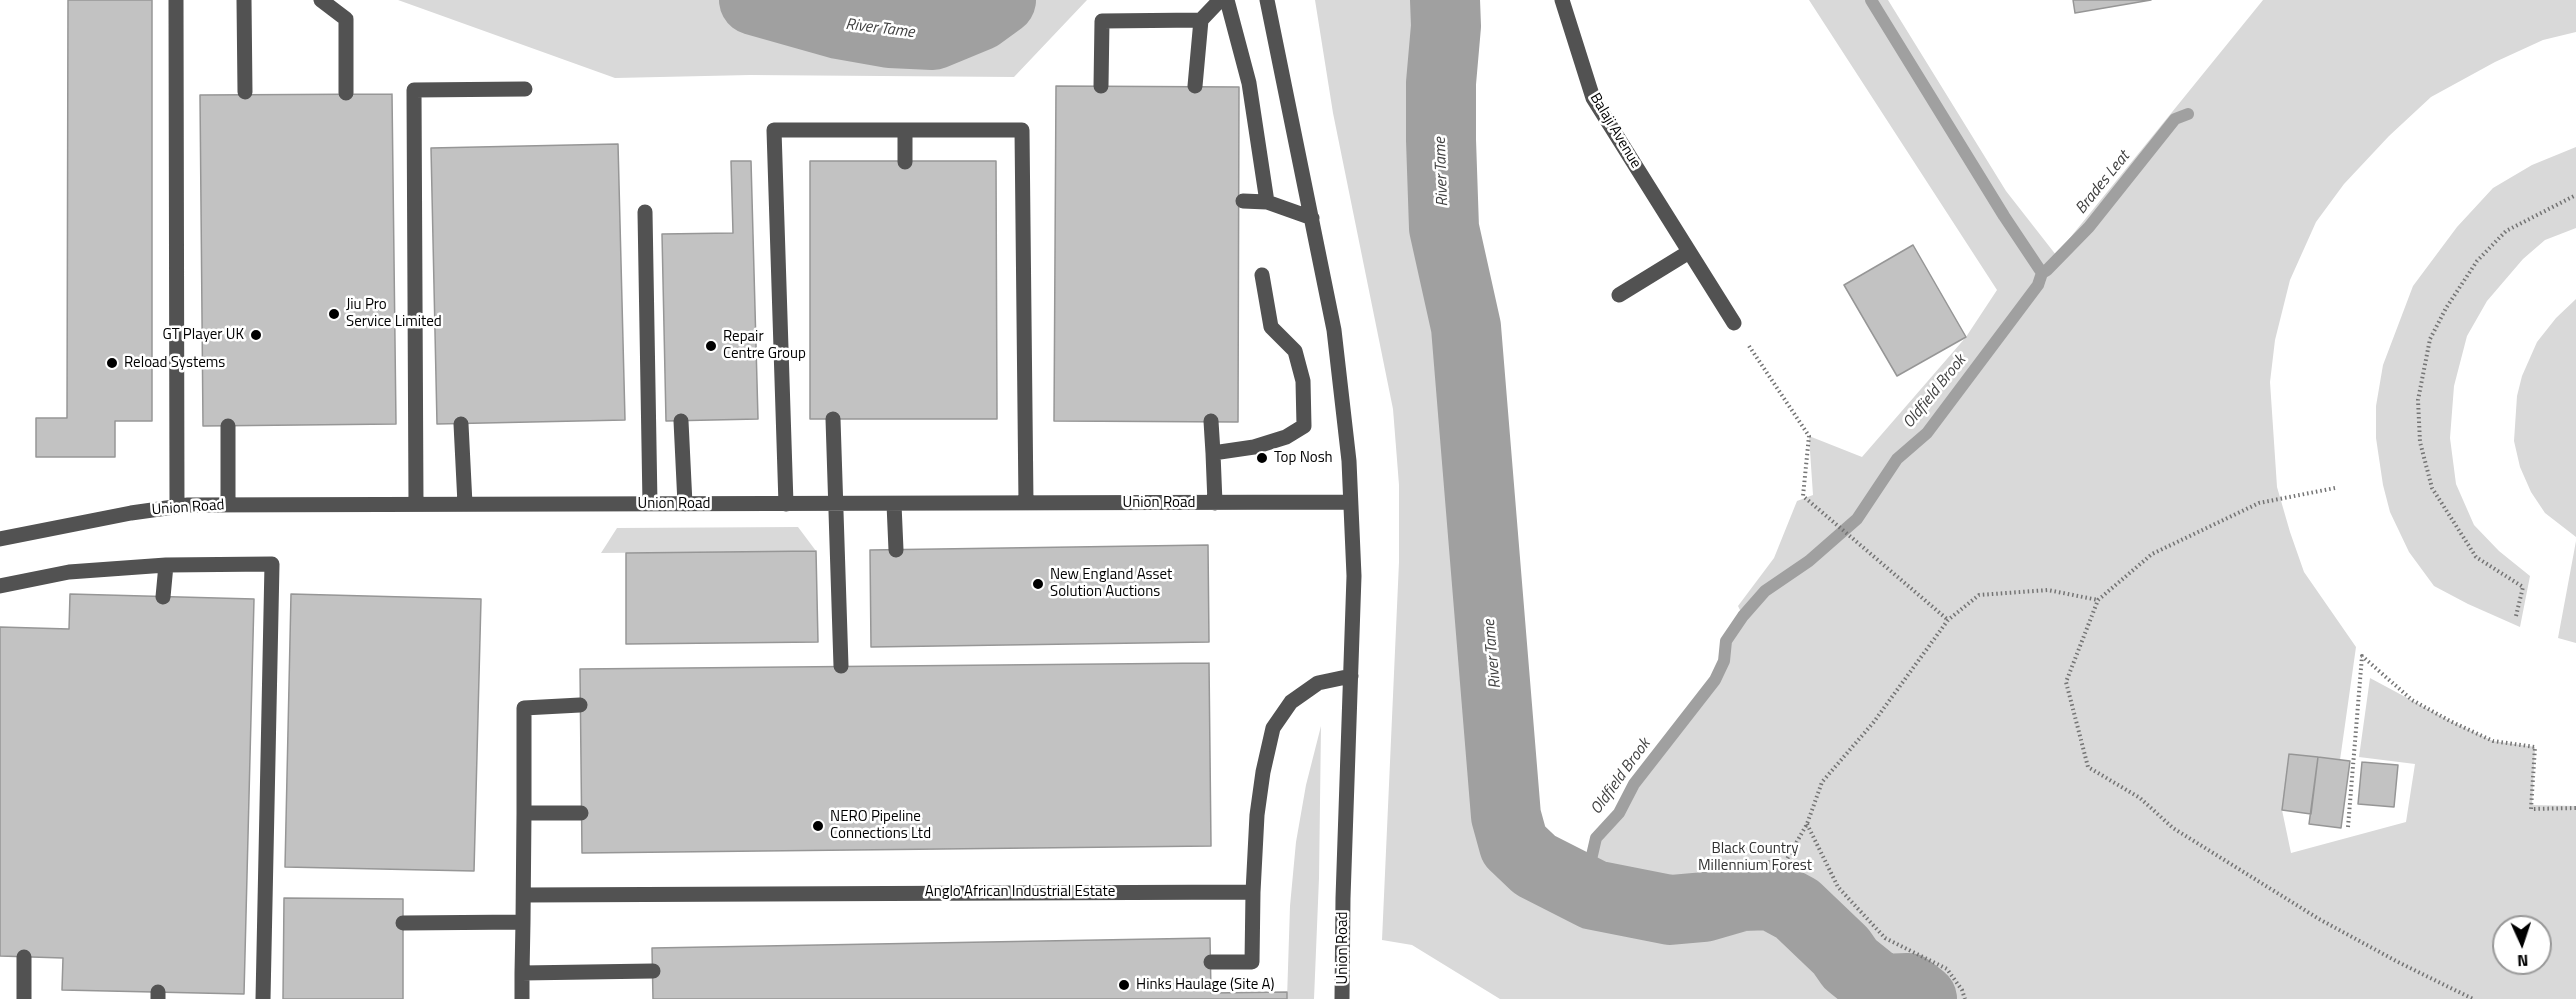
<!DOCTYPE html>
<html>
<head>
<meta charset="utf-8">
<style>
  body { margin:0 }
  #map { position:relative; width:2576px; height:999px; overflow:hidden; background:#fff; font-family:"Titillium Web",sans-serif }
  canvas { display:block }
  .north { position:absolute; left:2492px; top:915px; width:60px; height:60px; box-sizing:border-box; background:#fff; border:2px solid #999; border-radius:50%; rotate:177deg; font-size:16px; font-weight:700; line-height:24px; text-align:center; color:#000 }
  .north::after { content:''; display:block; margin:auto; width:21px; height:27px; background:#000; clip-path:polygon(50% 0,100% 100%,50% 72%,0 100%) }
</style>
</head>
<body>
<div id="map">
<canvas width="2576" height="999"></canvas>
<div class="north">N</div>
</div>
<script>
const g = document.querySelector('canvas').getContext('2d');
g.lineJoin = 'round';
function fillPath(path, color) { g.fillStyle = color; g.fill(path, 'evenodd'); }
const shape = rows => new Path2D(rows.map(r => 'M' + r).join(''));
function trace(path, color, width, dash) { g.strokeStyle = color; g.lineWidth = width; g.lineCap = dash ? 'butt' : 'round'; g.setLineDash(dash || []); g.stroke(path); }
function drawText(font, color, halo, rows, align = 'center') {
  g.font = font + ' "Titillium Web",sans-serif'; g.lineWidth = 5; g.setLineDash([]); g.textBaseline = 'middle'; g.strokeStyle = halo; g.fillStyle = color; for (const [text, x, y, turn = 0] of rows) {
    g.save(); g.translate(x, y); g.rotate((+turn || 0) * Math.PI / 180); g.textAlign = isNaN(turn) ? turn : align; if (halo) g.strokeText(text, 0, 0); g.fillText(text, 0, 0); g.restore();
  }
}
fillPath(shape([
  [398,0,1087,0,1014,77,750,75,615,78],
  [1315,0,1445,0,1446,26,1441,83,1441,140,1444,228,1466,327,1506,816,1514,845,1535,865,1594,895,1590,864,1596,838,1619,813,1634,784,1715,680,1724,661,1726,641,1743,616,1738,606,1774,558,1797,501,1813,495,1809,436,1862,457,1966,337,1997,290,1809,0,1888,0,2006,191,2056,255,2263,0,2576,0,2576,32,2543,40,2495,62,2431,97,2389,136,2344,184,2316,222,2290,280,2275,340,2270,382,2277,487,2290,532,2304,572,2356,647,2340,760,2289,754,2282,810,2291,853,2406,822,2415,764,2359,757,2370,678,2450,721,2493,741,2535,747,2532,805,2576,806,2576,999,1500,999,1412,945,1382,940,1399,562,1399,485,1393,409,1333,113],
  [2504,927,2540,927,2540,963,2504,963],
  [2576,147,2576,228,2545,240,2523,259,2487,301,2467,336,2454,386,2450,438,2456,484,2474,525,2499,551,2530,576,2520,627,2468,604,2434,586,2409,552,2390,512,2383,485,2376,438,2376,406,2383,365,2413,286,2457,227,2493,188,2532,165],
  [2576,299,2576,537,2545,513,2531,492,2520,467,2514,441,2517,396,2522,376,2537,342,2556,318],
  [798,527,816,551,601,553,617,528],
  [2576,541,2576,643,2558,638],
  [1321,726,1319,878,1314,999,1287,999,1290,906,1296,842,1306,785]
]), '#d9d9d9');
trace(shape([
  [2042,273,2047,270,2089,227,2175,119,2188,114],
  [1594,895,1590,864,1596,838,1619,813,1634,784,1715,680,1724,661,1726,641,1743,616,1765,591,1809,561,1857,519,1897,459,1927,433,2038,285,2042,273,2004,216,1871,0]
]), '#a0a0a0', 12);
trace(shape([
  [754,0,839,24,890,33,933,35,979,16,1001,0],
  [1445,0,1446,26,1441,83,1441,140,1444,228,1466,327,1506,816,1514,845,1535,865,1594,895,1670,910,1704,907,1742,896,1771,895,1797,909,1841,951,1850,964,1881,989,1908,988,1922,999]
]), '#a0a0a0', 70);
const building = shape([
  [68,0,152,0,152,421,115,421,115,457,36,457,36,418,67,418,68,0],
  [2073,0,2151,0,2075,13,2073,0],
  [1056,86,1239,87,1238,422,1054,421,1056,86],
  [392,94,396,424,203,426,200,95,392,94],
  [618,144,625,420,437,424,431,148,618,144],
  [731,161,751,161,758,419,666,421,662,234,733,233,731,161],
  [810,161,996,161,997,419,810,419,810,161],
  [1913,245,1966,337,1897,376,1844,285,1913,245],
  [1208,545,1209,642,871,647,870,550,1208,545],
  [816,551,818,642,626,644,626,553,816,551],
  [70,594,254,599,244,994,62,990,63,958,0,956,0,627,69,629,70,594],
  [291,594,481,599,474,871,285,867,291,594],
  [1209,663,1211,846,582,853,580,669,1209,663],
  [2289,754,2318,757,2311,814,2282,810,2289,754],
  [2318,757,2350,761,2341,828,2309,824,2318,757],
  [2362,762,2398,765,2394,807,2358,804,2362,762],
  [284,898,403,899,403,999,283,999,284,898],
  [1210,938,1211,993,1287,992,1287,999,653,999,652,948,1210,938]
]);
fillPath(building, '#c2c2c2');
trace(building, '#969696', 1.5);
trace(shape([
  [1749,346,1809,436,1803,496,1948,620],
  [2335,488,2259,503,2152,554,2098,600,2066,682,2088,767,2140,798,2173,828,2319,919,2398,962,2473,999],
  [2516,616,2523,587,2476,557,2432,488,2420,442,2418,400,2430,339,2446,308,2477,261,2506,231,2576,195],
  [1807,824,1838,887,1885,938,1947,969,1962,990,1965,999],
  [2348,827,2362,656,2412,700,2450,721,2493,741,2535,747,2531,809,2576,808],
  [1783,866,1807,824,1822,782,1873,723,1948,620,1979,595,2048,590,2098,600]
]), '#747474', 4, [1.5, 3]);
trace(shape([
  [176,0,177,507],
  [244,0,245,92],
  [321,0,346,19,346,93],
  [1227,0,1249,83,1267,202,1312,218],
  [1267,0,1334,330,1349,461,1354,576,1343,898,1342,999],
  [1562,0,1593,98,1734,323],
  [1101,86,1102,21,1201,20,1220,0],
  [1195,86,1201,20],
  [905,130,1022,130,1026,503],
  [1243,201,1267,202],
  [645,212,650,504],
  [1619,295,1689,252],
  [833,419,841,666],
  [681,421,685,504],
  [1211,421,1213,453],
  [461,424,465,504],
  [228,426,228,505],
  [1215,503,1213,453,1254,447,1286,437,1304,426,1303,381,1295,351,1271,327,1262,275],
  [416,504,414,90,525,89],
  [786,504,774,130,905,130,905,162],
  [894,504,896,550],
  [0,539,131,513,188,505,1350,502],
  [0,586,69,572,166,565],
  [163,597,166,565,272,564,263,999],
  [524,813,524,708,580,705],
  [524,895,1253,892,1257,815,1263,772,1273,728,1291,702,1318,683,1351,676],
  [523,922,524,813,581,813],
  [403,923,523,922,522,973],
  [1211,962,1252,962,1253,892],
  [24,999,24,957],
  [158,999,158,992],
  [522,999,522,973,653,971]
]), '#525252', 15);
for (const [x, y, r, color] of [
  [334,314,6,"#000"],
  [256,335,6,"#000"],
  [711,346,6,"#000"],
  [112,363,6,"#000"],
  [1262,458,6,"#000"],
  [1038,584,6,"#000"],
  [818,826,6,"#000"],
  [1124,985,6,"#000"]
]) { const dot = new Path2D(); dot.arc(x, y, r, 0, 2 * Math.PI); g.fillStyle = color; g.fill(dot); trace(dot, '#fff', 2); }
drawText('15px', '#000', '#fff', [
  ["Balaji Avenue",1615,131,59],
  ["Union Road",1159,503],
  ["Union Road",674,504],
  ["Union Road",188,508,-4],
  ["Anglo African Industrial Estate",1020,892],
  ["Union Road",1343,948,-90]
]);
drawText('15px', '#000', '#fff', [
  ["Jiu Pro",346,305],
  ["Service Limited",346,322],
  ["GT Player UK",244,335,"right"],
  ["Repair",723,337],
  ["Centre Group",723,354],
  ["Reload Systems",124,363],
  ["Top Nosh",1274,458],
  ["New England Asset",1050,575],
  ["Solution Auctions",1050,592],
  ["NERO Pipeline",830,817],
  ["Connections Ltd",830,834],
  ["Hinks Haulage (Site A)",1136,985]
], 'left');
drawText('15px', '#303030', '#fff', [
  ["Black Country",1755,849],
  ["Millennium Forest",1755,866]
]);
drawText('italic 16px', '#414141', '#fff', [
  ["River Tame",880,29,7],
  ["River Tame",1442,172,-92],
  ["Brades Leat",2103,183,-51],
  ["Oldfield Brook",1935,392,-51],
  ["River Tame",1493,654,-95],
  ["Oldfield Brook",1621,777,-54]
]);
</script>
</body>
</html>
